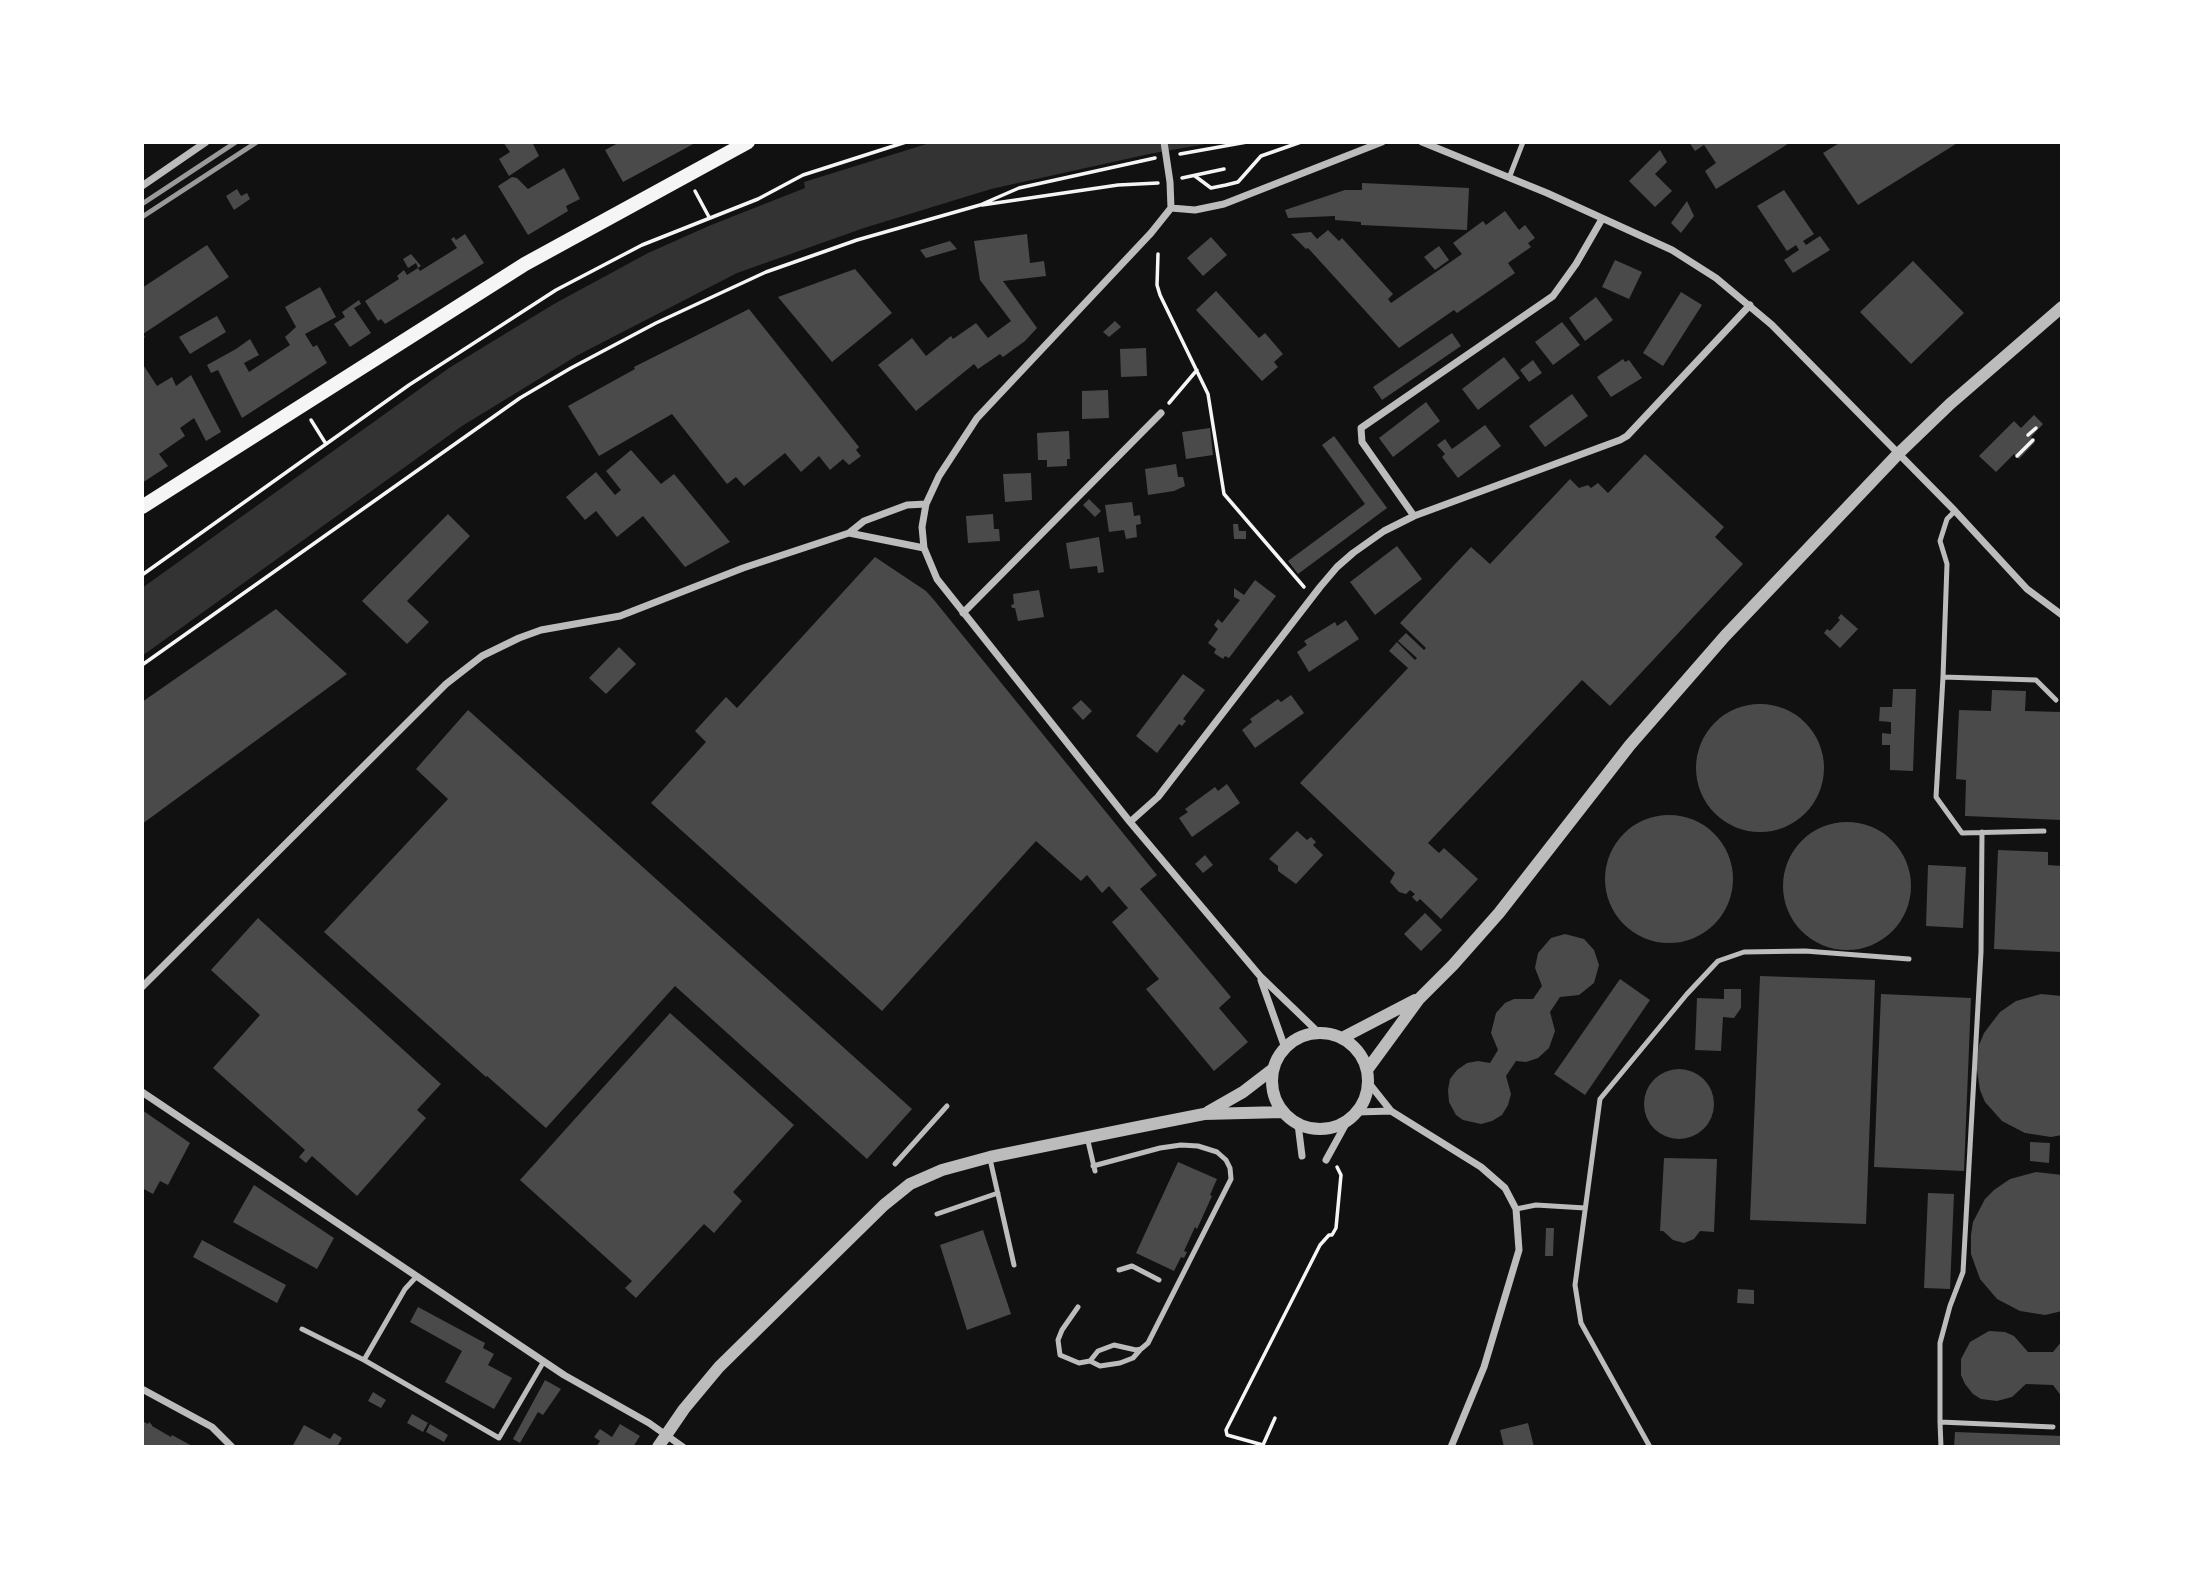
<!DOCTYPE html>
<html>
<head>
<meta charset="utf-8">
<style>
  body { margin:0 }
  #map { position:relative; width:2204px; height:1589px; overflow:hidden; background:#111; font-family:"PT Sans Narrow",sans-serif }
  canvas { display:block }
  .frame { position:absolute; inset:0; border:144px solid #fff; pointer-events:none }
</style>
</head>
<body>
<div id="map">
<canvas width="2204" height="1589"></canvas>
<div class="frame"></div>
</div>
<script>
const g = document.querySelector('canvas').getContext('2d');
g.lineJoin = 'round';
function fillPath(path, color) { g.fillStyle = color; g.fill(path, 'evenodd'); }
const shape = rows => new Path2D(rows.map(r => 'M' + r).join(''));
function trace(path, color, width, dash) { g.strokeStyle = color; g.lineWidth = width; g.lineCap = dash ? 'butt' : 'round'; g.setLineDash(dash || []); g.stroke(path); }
fillPath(shape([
  [933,142,1217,142,1149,154,991,189,864,228,737,273,578,355,462,426,142,656,142,588,449,368,554,304,648,253,711,225,805,188,804,182]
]), '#333');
fillPath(shape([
  [503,142,532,142,539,156,509,176,499,159,510,152],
  [620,142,697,142,623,182,605,150],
  [1689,142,1791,142,1716,189,1705,171,1716,163,1704,145,1695,151],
  [1841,142,1959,142,1858,205,1823,153],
  [1660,150,1667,162,1655,174,1672,191,1655,207,1629,181],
  [564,168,580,199,566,206,568,211,528,235,498,186,512,177,517,178,528,189],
  [1362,183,1469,188,1467,230,1361,225,1361,222,1335,220,1335,216,1288,218,1285,210,1345,190,1362,190],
  [237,189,241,196,247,193,250,199,234,210,226,196],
  [1784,190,1814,234,1803,241,1806,245,1820,236,1830,250,1793,273,1784,260,1799,250,1796,245,1787,251,1757,206],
  [1687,201,1694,216,1681,233,1671,223],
  [1505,211,1519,230,1525,225,1535,238,1528,243,1531,247,1508,263,1515,273,1457,313,1454,310,1399,348,1308,248,1306,249,1291,234,1311,232,1317,239,1328,230,1339,241,1342,238,1393,294,1388,299,1391,303,1462,254,1453,243,1483,221,1486,225],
  [465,234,484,263,385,324,381,319,378,321,365,301,399,279,397,276,404,270,407,275,418,268,416,263,408,268,403,259,411,254,421,266,418,268,420,271,457,248,451,239,454,237,456,240],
  [1027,234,1030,263,1044,261,1046,276,1003,281,1037,328,1025,341,1003,357,1000,354,978,369,974,364,916,411,878,365,912,338,926,356,951,336,953,339,976,323,988,338,1011,321,980,280,974,241],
  [1211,237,1227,255,1203,276,1187,258],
  [950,241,957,249,926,258,920,250],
  [207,245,229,277,143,334,145,337,142,339,142,288],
  [1439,246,1449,260,1435,270,1424,257],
  [1615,260,1642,272,1629,299,1602,287],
  [1913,261,1964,313,1911,364,1860,312],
  [855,269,892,313,832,362,778,297],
  [320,287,336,317,305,334,313,347,317,345,327,363,242,418,218,370,211,373,207,365,236,349,250,339,259,355,244,363,249,372,290,345,285,337,296,327,285,307],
  [1216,291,1259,338,1265,333,1283,354,1274,362,1278,367,1262,381,1196,310],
  [1681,292,1702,305,1663,366,1643,353],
  [1596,297,1613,320,1585,341,1569,318],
  [359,300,361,304,354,308,371,333,350,347,334,324,345,317,342,312],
  [749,309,859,447,856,450,861,456,849,465,843,459,830,470,819,456,801,472,785,453,744,486,736,477,727,484,672,414,599,456,568,406,635,369,634,367],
  [217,316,226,332,190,354,179,337],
  [1115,321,1121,327,1109,337,1103,332],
  [1562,322,1580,345,1553,365,1535,342],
  [1452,333,1461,346,1382,400,1373,387],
  [1146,348,1147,376,1121,377,1120,349],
  [1504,357,1520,378,1478,410,1462,389],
  [1623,359,1625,362,1629,360,1642,378,1611,397,1597,377],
  [1533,360,1542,373,1529,382,1520,370],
  [142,363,157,386,172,377,176,386,191,375,221,432,206,441,194,418,180,428,185,436,159,454,168,466,142,483],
  [1108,390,1109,418,1082,419,1082,391],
  [1572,394,1588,416,1545,447,1529,426],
  [1426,402,1440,421,1393,457,1379,438],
  [2034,415,2043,424,2031,437,2035,442,2019,459,2014,454,1996,472,1979,456,2014,421,2021,428],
  [1485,425,1501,446,1458,478,1442,457,1445,454,1437,445,1445,439,1452,449],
  [1210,428,1213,455,1186,459,1182,432],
  [1069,431,1070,459,1067,459,1067,466,1047,467,1047,460,1038,460,1037,433],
  [1334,436,1387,508,1298,574,1288,561,1365,504,1322,445],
  [631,450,661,484,674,474,730,542,685,567,643,516,617,537,596,511,585,520,566,497,596,472,615,495,621,490,606,471],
  [1645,454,1724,527,1715,537,1743,564,1610,706,1582,680,1428,843,1439,853,1444,848,1478,879,1441,919,1420,899,1417,902,1412,897,1415,894,1410,890,1406,894,1399,892,1390,882,1395,873,1300,783,1408,668,1389,651,1397,642,1415,660,1417,658,1398,641,1406,633,1424,650,1426,648,1400,623,1471,547,1490,564,1570,479,1579,488,1588,485,1591,488,1598,483,1608,493],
  [1176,464,1178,477,1183,477,1185,486,1174,491,1148,495,1145,469],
  [1031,473,1032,500,1005,502,1003,474],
  [1089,499,1101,511,1095,517,1083,505],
  [1132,502,1134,516,1140,515,1141,524,1136,525,1137,537,1126,539,1124,530,1109,532,1105,505],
  [448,514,470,536,407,601,429,622,407,644,362,601],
  [993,514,994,529,999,529,1000,541,968,543,966,516],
  [1233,524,1238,524,1239,531,1246,531,1246,539,1234,539],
  [1099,537,1104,572,1098,573,1097,566,1070,569,1066,543],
  [1397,546,1422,579,1375,615,1350,582],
  [875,557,926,591,934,600,1157,875,1140,889,1231,997,1219,1008,1248,1042,1214,1071,1146,989,1159,979,1112,922,1128,908,1109,886,1102,893,1087,875,1081,881,1036,841,882,1011,651,803,706,742,695,731,726,697,737,708],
  [1255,580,1276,596,1229,658,1225,656,1223,659,1214,653,1216,649,1208,643,1218,629,1214,625,1218,619,1222,623,1240,600,1234,597,1234,588,1244,595],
  [1039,590,1044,617,1018,621,1015,608,1012,608,1011,605,1014,604,1013,594],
  [276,609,347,674,142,824,142,702],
  [1841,614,1858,629,1840,648,1824,633,1827,629,1830,631,1840,620,1838,618],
  [1346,620,1359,639,1309,672,1297,652,1307,645,1304,641,1335,622,1337,626],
  [619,647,636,664,606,694,589,678],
  [1183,674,1205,690,1183,719,1186,721,1182,726,1179,724,1157,753,1136,736],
  [1893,689,1916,689,1913,771,1890,770,1890,745,1882,745,1882,733,1891,734,1891,722,1879,721,1880,707,1892,707],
  [1992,690,2026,691,2025,711,2062,712,2062,820,1965,816,1966,780,1956,779,1959,710,1991,711],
  [1291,695,1304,713,1255,748,1242,730,1252,722,1250,719,1278,699,1281,702],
  [1081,700,1092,711,1083,720,1072,708],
  '1696 768a64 64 0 1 1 128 0a64 64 0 1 1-128 0Z',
  [468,710,912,1109,867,1159,675,986,546,1128,487,1076,486,1077,324,932,448,799,416,769],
  [1227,784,1240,803,1192,837,1179,818,1188,812,1185,809,1215,787,1218,791],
  '1605 879a64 64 0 1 1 128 0a64 64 0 1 1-128 0Z',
  '1783 886a64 64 0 1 1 128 0a64 64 0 1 1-128 0Z',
  [1297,831,1307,840,1311,837,1316,842,1313,845,1323,855,1296,884,1278,871,1278,866,1269,859],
  [1998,850,2048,852,2048,865,2062,866,2062,952,1994,949],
  [1205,855,1213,865,1203,873,1195,864],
  [1928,865,1966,867,1963,928,1926,926],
  [1425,913,1442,930,1421,951,1404,934],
  [258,918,441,1084,417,1110,426,1118,357,1196,312,1156,306,1163,299,1157,305,1150,213,1068,260,1015,211,970],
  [1565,934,1584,939,1594,950,1599,965,1594,983,1579,995,1560,997,1550,1012,1555,1031,1549,1048,1538,1058,1526,1062,1516,1061,1506,1076,1511,1094,1508,1105,1502,1115,1492,1121,1481,1124,1463,1120,1456,1115,1449,1102,1448,1090,1450,1079,1457,1070,1467,1063,1478,1061,1490,1063,1498,1050,1491,1033,1496,1013,1505,1003,1514,999,1533,999,1542,986,1535,968,1538,953,1551,938],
  [1760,976,1875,980,1866,1224,1750,1220],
  [1620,979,1650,1000,1585,1095,1554,1074],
  [1724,989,1741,989,1741,1008,1734,1018,1723,1017,1721,1051,1695,1050,1697,998,1724,999],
  [1881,994,1971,998,1964,1171,1874,1167],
  [2041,994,2062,996,2062,1135,2051,1137,2025,1133,2002,1121,1985,1102,1980,1090,1976,1064,1979,1045,1984,1033,2000,1012,2016,1001],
  [670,1013,794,1125,733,1192,742,1201,714,1233,704,1224,636,1298,625,1288,632,1281,520,1180],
  '1644 1104a35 35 0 1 1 70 0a35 35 0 1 1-70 0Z',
  [142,1110,190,1143,168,1185,160,1181,153,1194,142,1188],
  [2030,1142,2050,1143,2049,1163,2030,1161],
  [1664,1158,1717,1159,1714,1232,1700,1231,1694,1239,1684,1243,1673,1240,1663,1231,1660,1231],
  [1178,1162,1217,1179,1210,1195,1212,1196,1197,1229,1195,1227,1184,1251,1187,1252,1184,1258,1181,1257,1174,1271,1136,1253],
  [2036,1172,2062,1175,2062,1311,2045,1315,2020,1311,1997,1299,1980,1279,1971,1254,1971,1235,1973,1222,1985,1199,1994,1190,2010,1179],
  [254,1185,334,1238,317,1269,233,1222],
  [1928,1193,1954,1194,1950,1289,1924,1288],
  [1546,1228,1554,1228,1553,1256,1545,1256],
  [983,1230,1011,1314,967,1330,940,1245],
  [202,1240,286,1285,277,1303,193,1257],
  [1738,1289,1754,1290,1754,1304,1737,1303],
  [418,1307,485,1343,483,1348,494,1354,488,1365,512,1378,494,1409,445,1382,462,1351,410,1322],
  [1989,1331,2005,1332,2014,1336,2028,1352,2053,1352,2062,1341,2062,1397,2053,1385,2026,1384,2012,1397,1997,1401,1981,1399,1973,1394,1965,1384,1961,1375,1961,1359,1970,1342],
  [545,1380,561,1389,543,1415,538,1412,520,1443,513,1439],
  [373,1392,386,1400,381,1408,368,1401],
  [412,1414,428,1423,423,1432,407,1423],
  [142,1421,148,1424,149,1422,152,1425,152,1426,171,1437,172,1435,194,1447,142,1447],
  [1528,1423,1534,1447,1504,1447,1500,1430],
  [430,1424,448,1435,444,1442,426,1432],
  [620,1424,640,1436,633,1447,596,1447,600,1441,594,1437,600,1429,612,1437],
  [304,1425,330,1439,334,1433,342,1438,338,1445,343,1447,292,1447],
  [1955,1432,2062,1436,2062,1447,1954,1447]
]), '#4a4a4a');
trace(shape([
  [1180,154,1247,142],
  [1195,176,1211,188,1226,185,1238,182,1261,156,1301,142],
  [1182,178,1224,169],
  [695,191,709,217],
  [982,205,1118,185,1158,183],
  [1158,254,1157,285,1160,295,1208,394,1224,494,1304,587],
  [1169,403,1197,370],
  [311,420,326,444],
  [2028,435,2036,428],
  [2017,456,2033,440],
  [142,575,409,385,556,290,642,245,758,199,803,175,906,142],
  [142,665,520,398,571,368,656,323,766,272,857,240,980,205,1019,188,1155,158],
  [1275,1418,1263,1445,1227,1435,1226,1430,1320,1245,1329,1235,1332,1235,1336,1228,1341,1175,1337,1167]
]), '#f5f5f5', 3.5);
trace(shape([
  [1509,178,1523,142],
  [1955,511,1947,519,1940,541,1947,564,1943,677,2036,680,2056,700],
  [1943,677,1936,797,1962,833,2044,831],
  [1087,1137,1095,1171],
  [990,1159,1014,1265],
  [895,1164,947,1106],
  [1516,1209,1536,1205,1585,1208],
  [937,1214,998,1193],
  [1119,1270,1132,1266,1159,1280],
  [417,1276,405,1289,364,1360,499,1438,544,1361],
  [1078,1307,1062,1330,1058,1340,1060,1355,1079,1363,1090,1361,1098,1351,1114,1345,1136,1350,1141,1349,1148,1343,1231,1179,1230,1168,1226,1160,1217,1152,1198,1146,1181,1145,1160,1148,1093,1166],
  [302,1329,364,1360],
  [1090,1361,1100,1366,1120,1363,1133,1358,1140,1350],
  [1940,1422,1940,1343,1950,1306,1963,1272,1981,952,1982,832],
  [1650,1447,1581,1323,1575,1285,1600,1099,1687,994,1718,961,1744,952,1805,951,1909,959],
  [1941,1447,1940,1422,2053,1427]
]), '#bcbcbc', 5);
trace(shape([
  [1164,142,1170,182,1171,208,1151,233,977,418,939,476,926,504,922,527,924,548,937,579,1130,822,1260,976,1319,1033],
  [1422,142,1547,193,1672,250,1716,278,1772,325,1955,511,2027,589,2062,615],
  [142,186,206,142],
  [1171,208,1195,210,1224,204,1382,142],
  [1414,516,1362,442,1361,428,1553,296,1576,264,1602,219],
  [849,533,924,548],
  [963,613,1161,413],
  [1130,822,1158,797,1320,587,1337,567,1353,553,1384,531,1414,516,1620,440,1627,436,1750,305],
  [1261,980,1285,1048],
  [142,987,446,684,482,656,519,638,541,630,620,616,743,568,849,533,864,521,907,505,926,504],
  [1368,1082,1391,1111,1481,1167,1505,1188,1516,1209,1519,1250,1484,1367,1451,1447],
  [142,1092,564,1375,649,1423,683,1447],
  [1357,1112,1391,1111],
  [1298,1124,1302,1156],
  [1326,1160,1348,1120],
  [142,1389,212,1427,232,1447]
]), '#bcbcbc', 7);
trace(shape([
  '1272 1081a48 48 0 1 1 96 0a48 48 0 1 1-96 0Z',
  [1342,1038,1415,1000],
  [1367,1070,1419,999,1453,965,1499,913,1630,745,1725,636,1898,454,1950,404,2062,307],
  [1208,1112,1243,1092,1273,1069],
  [658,1447,684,1409,719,1367,884,1205,910,1184,942,1170,990,1157,1133,1128,1204,1114,1283,1112]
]), '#bcbcbc', 12);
trace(shape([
  [142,507,525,264,748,142]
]), '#f5f5f5', 14);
trace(shape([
  [142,204,236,142],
  [142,217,257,142]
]), '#9a9a9a', 5);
</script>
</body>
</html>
